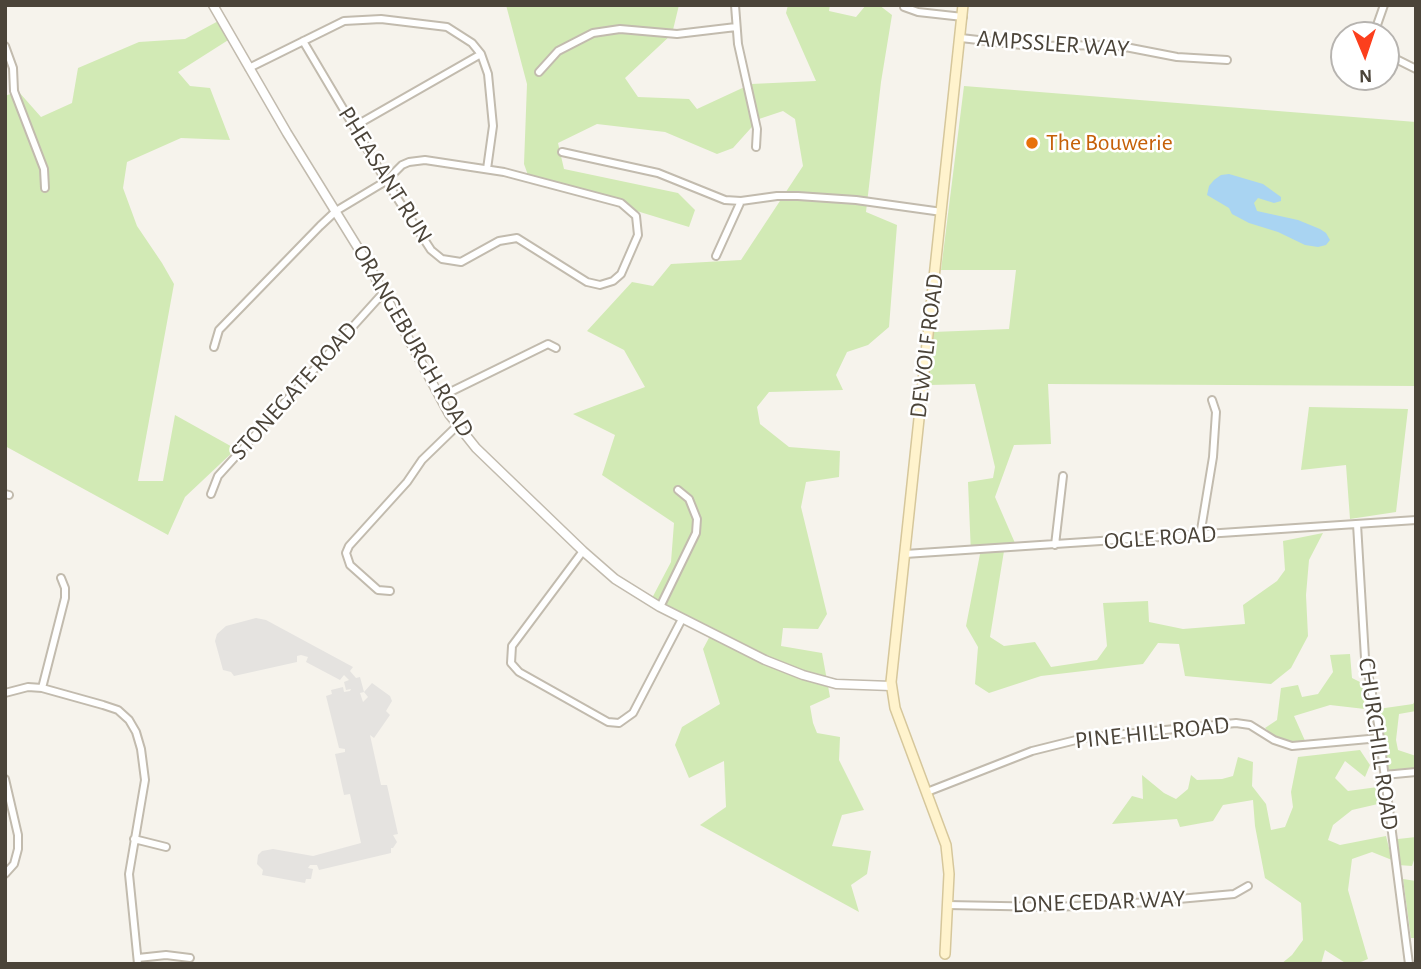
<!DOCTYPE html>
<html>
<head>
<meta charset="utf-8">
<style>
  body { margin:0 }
  #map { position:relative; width:1421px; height:969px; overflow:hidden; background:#f6f3ec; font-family:"Alegreya Sans",sans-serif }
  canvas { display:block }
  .frame { position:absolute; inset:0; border:7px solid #4b4439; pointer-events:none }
  .north { position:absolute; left:1330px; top:21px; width:70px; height:70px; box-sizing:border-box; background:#fff; border:2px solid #b7b4b0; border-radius:50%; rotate:178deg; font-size:19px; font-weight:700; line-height:28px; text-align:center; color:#4b4439 }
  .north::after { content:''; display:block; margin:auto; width:24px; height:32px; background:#fc3f1d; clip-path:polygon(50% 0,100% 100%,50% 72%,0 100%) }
</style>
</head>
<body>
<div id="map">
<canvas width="1421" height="969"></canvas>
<div class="frame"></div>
<div class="north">N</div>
</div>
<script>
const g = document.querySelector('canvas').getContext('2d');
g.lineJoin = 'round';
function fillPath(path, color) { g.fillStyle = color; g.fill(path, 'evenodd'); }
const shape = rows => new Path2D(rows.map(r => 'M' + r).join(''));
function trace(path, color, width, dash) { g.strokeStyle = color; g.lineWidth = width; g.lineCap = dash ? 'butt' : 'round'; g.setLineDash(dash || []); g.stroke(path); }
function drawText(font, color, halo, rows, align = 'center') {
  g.font = font + ' "Alegreya Sans",sans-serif'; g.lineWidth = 5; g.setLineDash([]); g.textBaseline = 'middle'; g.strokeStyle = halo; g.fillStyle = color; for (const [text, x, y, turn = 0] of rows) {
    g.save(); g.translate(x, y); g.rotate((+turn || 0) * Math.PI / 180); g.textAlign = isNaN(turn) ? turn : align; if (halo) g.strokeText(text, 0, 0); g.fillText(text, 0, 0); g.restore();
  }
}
fillPath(shape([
  [506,5,679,5,672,34,625,78,638,97,689,99,697,109,751,84,816,81,786,13,788,5,830,5,829,11,856,17,866,5,879,5,892,15,881,82,866,212,897,225,889,327,868,345,847,352,836,375,843,390,769,392,757,407,760,424,789,447,840,451,839,477,806,482,801,507,827,614,818,629,783,628,781,646,822,653,830,697,810,706,813,723,817,733,840,737,839,760,864,810,842,815,832,846,871,851,867,874,851,885,859,912,700,825,726,807,724,761,689,778,675,745,682,727,720,704,703,649,711,634,651,600,671,562,674,523,602,475,615,435,573,414,645,387,624,350,587,331,632,282,653,286,671,264,741,260,803,166,795,119,783,111,759,119,733,148,717,154,665,132,597,124,558,143,564,169,678,193,695,210,689,227,529,178,524,164,527,84],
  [222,19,233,37,178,72,190,86,210,88,230,140,181,138,127,162,123,188,137,226,162,263,174,284,138,481,163,481,175,415,236,449,185,497,168,535,5,446,5,96,18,91,41,117,72,103,78,68,139,42,185,39],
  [964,86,1416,122,1416,386,1048,384,1051,444,1014,445,995,497,1018,550,1004,551,990,637,1004,646,1035,642,1051,667,1097,660,1107,646,1103,603,1148,601,1149,622,1183,629,1245,624,1243,605,1277,581,1285,570,1283,541,1323,533,1309,560,1306,595,1308,636,1291,668,1271,684,1185,676,1179,644,1158,643,1143,664,1041,676,989,693,975,684,978,647,966,626,980,554,971,554,968,482,993,478,995,467,975,384,929,385,933,332,1009,329,1016,270,941,270],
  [1309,407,1408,409,1396,512,1350,519,1346,465,1301,470],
  [1350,654,1352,678,1362,683,1365,709,1330,705,1294,716,1306,743,1279,740,1265,728,1277,720,1281,688,1298,685,1302,697,1318,694,1333,672,1330,655],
  [1416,699,1416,711,1399,714,1396,740,1398,750,1416,756,1416,768,1387,771,1378,709,1413,704],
  [1360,750,1370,765,1365,777,1345,761,1335,778,1348,791,1378,787,1378,804,1352,810,1333,825,1328,840,1340,845,1386,836,1392,860,1372,852,1352,859,1348,890,1368,959,1356,964,1347,964,1325,950,1321,964,1281,964,1292,955,1303,940,1301,903,1265,878,1255,826,1253,800,1223,805,1213,821,1180,827,1177,819,1112,824,1132,796,1143,799,1142,775,1164,793,1176,799,1188,789,1191,775,1197,780,1222,779,1233,776,1238,757,1253,762,1252,786,1266,804,1271,830,1285,827,1293,807,1291,792,1298,757],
  [1416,837,1416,854,1412,866,1398,865,1398,839],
  [1403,879,1416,881,1416,938,1411,938]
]), '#d2eab5');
fillPath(shape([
  [256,618,266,620,353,667,350,671,356,678,360,677,364,692,360,693,363,702,368,697,364,692,372,683,390,696,392,701,386,711,390,715,374,738,370,735,381,785,387,785,398,834,393,835,397,842,393,848,391,848,391,853,319,870,317,865,310,865,308,868,313,869,311,879,306,879,305,883,262,875,263,870,257,864,258,855,262,851,273,849,313,856,361,843,350,794,344,795,335,754,345,752,345,749,339,748,326,696,332,694,331,690,343,687,344,692,350,691,351,689,346,690,344,682,349,680,344,675,340,680,306,662,308,657,301,655,297,656,297,662,234,676,231,672,223,670,215,641,217,634,226,626]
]), '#e5e3e0');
fillPath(shape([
  [1229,174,1263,184,1281,197,1281,201,1274,203,1258,198,1254,203,1257,211,1298,220,1320,229,1326,233,1330,240,1326,245,1318,247,1305,245,1278,232,1249,223,1232,214,1229,208,1207,195,1209,186,1214,180,1221,175]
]), '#a9d4f2');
const minor = shape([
  [735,5,738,44,757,129,756,147],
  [904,7,918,12,963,17],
  [1376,35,1377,25,1384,5],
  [961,38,1030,46,1115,45,1177,57,1227,60],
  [5,46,13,68,14,91,44,169,45,188],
  [1386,54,1416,69],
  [249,68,344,21,381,19,447,27,472,43,481,54,488,74,493,126,487,169],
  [539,72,558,51,593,33,620,29,677,34,736,27],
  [355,126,481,54],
  [562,152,658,173,725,200,741,201,777,196,798,196,856,200,942,212],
  [716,256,741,201],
  [214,347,219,330,320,226,336,211,386,181,402,165,409,162,425,160,504,172,621,203,636,216,638,235,621,274,613,281,600,285,587,282,517,238,499,241,461,262,442,259,431,250,386,181,303,41],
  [440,397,548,344,556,348],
  [5,494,9,495],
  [211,494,218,476,384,292],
  [1357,524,1365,658,1378,724,1409,964],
  [1200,536,1213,457,1216,412,1212,400],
  [1055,545,1063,476],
  [583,551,512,646,511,663,519,672,608,722,619,723,633,713,682,619],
  [905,554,1416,520],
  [390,591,378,590,350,565,346,553,349,546,407,482,422,460,457,426],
  [660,607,696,533,697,519,689,499,678,490],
  [42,688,65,598,65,588,61,578],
  [5,693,28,687,42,688,103,705,118,710,129,720,136,732,141,749,145,780,129,874,138,964],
  [1384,775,1416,772],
  [5,779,18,835,18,849,14,864,5,874],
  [927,792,1032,751,1084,738,1236,723,1250,725,1274,740,1292,746,1380,738],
  [134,839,166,847],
  [947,905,1053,907,1123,904,1234,894,1248,886],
  [138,958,166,955,190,958]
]);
const tertiary = shape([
  [213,5,287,133,368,264,449,414,476,448,583,551,615,579,660,607,765,660,803,675,836,684,891,686]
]);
const secondary = shape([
  [945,954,949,874,946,845,895,708,891,682,963,5]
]);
trace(minor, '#c2bbae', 10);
trace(tertiary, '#c2bbae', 11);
trace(secondary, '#d6c79b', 12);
trace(minor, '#fff', 6);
trace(tertiary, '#fff', 8);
trace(secondary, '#fff3cd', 9);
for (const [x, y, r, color] of [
  [1032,143,7,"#e8710a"]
]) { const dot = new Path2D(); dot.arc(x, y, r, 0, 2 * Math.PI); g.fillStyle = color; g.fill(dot); trace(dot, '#fff', 2.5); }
drawText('24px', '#4b4439', '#fff', [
  ["AMPSSLER WAY",1053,44,4],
  ["PHEASANT RUN",385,175,58],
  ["ORANGEBURGH ROAD",413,341,60],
  ["DEWOLF ROAD",927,346,-83],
  ["STONEGATE ROAD",294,391,-48],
  ["OGLE ROAD",1160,538,-4],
  ["PINE HILL ROAD",1152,733,-6],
  ["CHURCHILL ROAD",1378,744,82],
  ["LONE CEDAR WAY",1099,902,-2]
]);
drawText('24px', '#c56008', '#fff', [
  ["The Bouwerie",1046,143]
], 'left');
</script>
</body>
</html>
